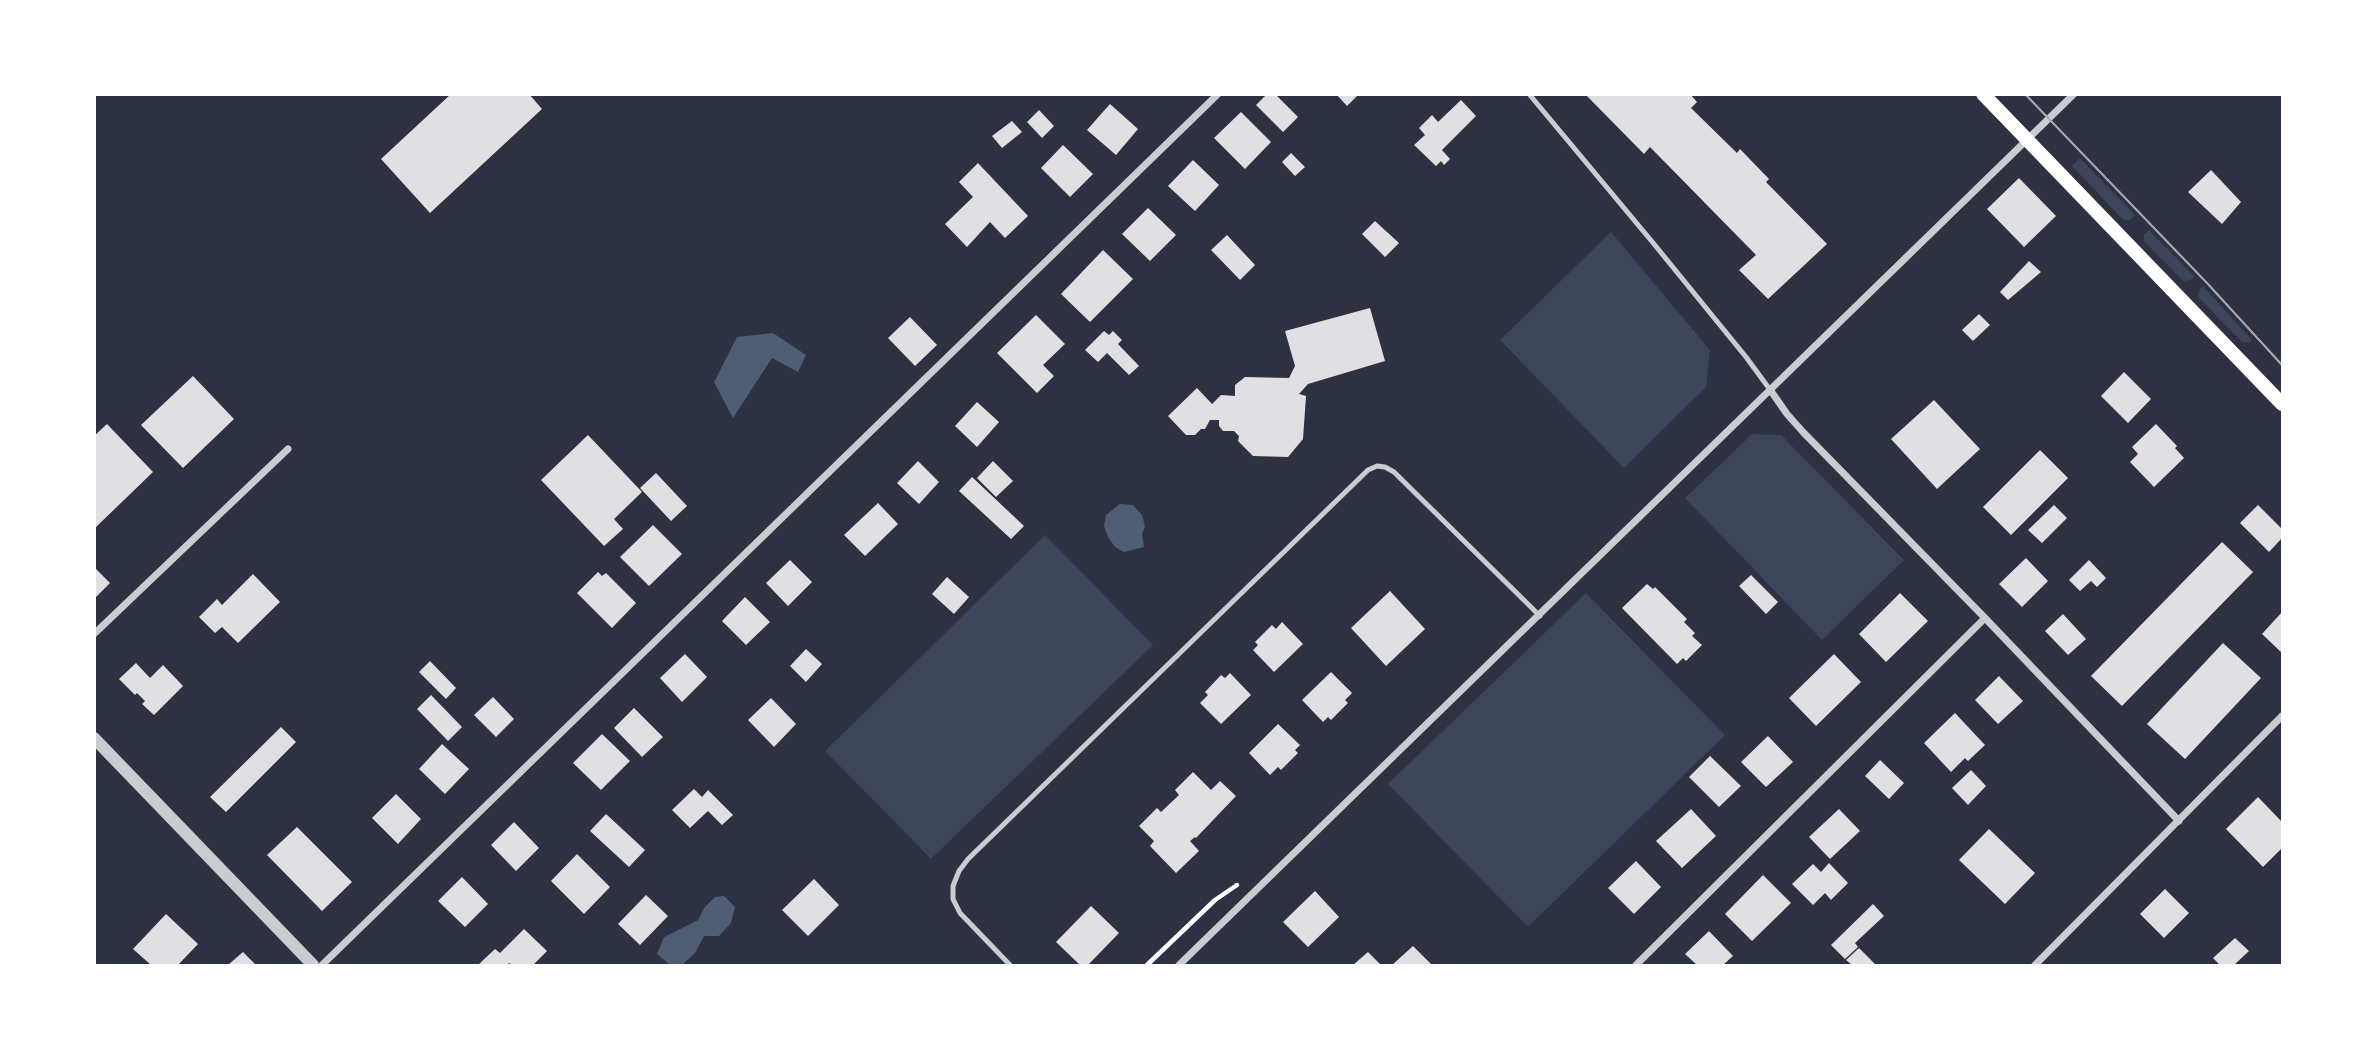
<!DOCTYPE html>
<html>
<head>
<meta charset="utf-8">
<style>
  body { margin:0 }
  #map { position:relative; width:2377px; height:1060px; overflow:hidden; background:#2d3142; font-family:Arial,sans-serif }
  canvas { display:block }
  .frame { position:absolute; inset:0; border:96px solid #fff; pointer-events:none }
</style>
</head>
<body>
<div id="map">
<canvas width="2377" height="1060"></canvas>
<div class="frame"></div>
</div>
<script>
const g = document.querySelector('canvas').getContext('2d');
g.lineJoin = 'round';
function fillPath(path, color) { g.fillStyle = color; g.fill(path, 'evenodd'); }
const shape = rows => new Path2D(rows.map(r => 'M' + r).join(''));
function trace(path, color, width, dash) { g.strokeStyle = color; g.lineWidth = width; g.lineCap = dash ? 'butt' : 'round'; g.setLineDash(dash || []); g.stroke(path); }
fillPath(shape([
  [2080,158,2135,215,2130,220,2123,220,2072,166],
  [2149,230,2195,277,2191,280,2183,281,2144,241,2144,234],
  [1611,232,1710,350,1706,387,1624,468,1500,340],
  [2203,286,2252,340,2251,342,2242,342,2198,297,2200,289],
  [1752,434,1781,435,1904,560,1822,640,1685,498],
  [1045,535,1153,645,931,859,825,751],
  [1586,593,1725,735,1528,927,1388,784]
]), '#3c4559');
fillPath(shape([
  [773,333,806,355,798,372,772,358,733,418,714,382,737,337],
  [1120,504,1133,505,1142,515,1145,526,1142,534,1144,547,1124,552,1115,547,1108,537,1104,526,1106,515],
  [724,896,735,907,731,923,719,936,704,936,695,953,683,964,669,964,657,954,664,937,698,920,705,907,715,897]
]), '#4f5d75');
fillPath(shape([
  [451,94,529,94,542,109,430,213,381,159],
  [1267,94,1275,94,1298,117,1283,132,1256,105],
  [1336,94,1359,94,1347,106],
  [1585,94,1690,94,1697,102,1691,108,1737,153,1740,149,1769,179,1766,182,1827,244,1768,299,1739,270,1756,255,1650,147,1644,154],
  [1461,100,1476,116,1442,150,1450,159,1444,165,1441,161,1436,166,1414,145,1425,135,1419,128,1432,115,1438,122],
  [1110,104,1138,129,1116,155,1087,130],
  [1039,110,1054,126,1042,138,1027,122],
  [1241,112,1271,142,1245,169,1214,138],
  [1012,121,1022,132,1002,148,992,136],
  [1063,145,1093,174,1070,197,1041,168],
  [1291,153,1305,167,1295,176,1282,162],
  [1193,160,1219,185,1195,211,1168,186],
  [978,163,1028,216,1005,238,990,222,967,247,945,224,973,197,959,182],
  [2211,170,2241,202,2222,224,2188,192],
  [2019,178,2056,216,2024,247,1987,209],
  [1148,208,1176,235,1150,261,1122,234],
  [1375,221,1399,243,1385,257,1362,234],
  [1227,235,1255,265,1240,280,1211,250],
  [1103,250,1133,279,1090,322,1061,294],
  [2029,261,2041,272,2008,300,2000,292],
  [1370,308,1385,361,1308,384,1299,394,1306,396,1303,439,1288,457,1253,456,1238,441,1239,436,1234,431,1223,431,1219,426,1219,420,1210,420,1205,429,1201,429,1195,435,1186,435,1168,416,1197,388,1212,404,1221,395,1235,396,1235,385,1245,377,1289,378,1295,366,1285,331],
  [1979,314,1990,325,1973,341,1962,330],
  [1036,315,1065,344,1043,365,1054,376,1037,393,997,353],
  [910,317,937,345,915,366,888,338],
  [1104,331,1109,335,1113,331,1122,340,1118,344,1139,366,1129,375,1107,353,1098,362,1085,350],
  [2124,372,2151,399,2128,423,2101,396],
  [193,376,234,419,183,468,141,425],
  [1934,400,1980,449,1937,489,1891,439],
  [977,402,999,422,977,447,955,426],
  [107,424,153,472,96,527,94,436],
  [2156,424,2177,446,2175,448,2184,458,2154,487,2130,462,2138,454,2132,447],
  [588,435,642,492,614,519,623,529,604,546,541,480],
  [2040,450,2068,478,2011,535,1983,507],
  [918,461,939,482,919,504,897,483],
  [993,461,1013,481,996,497,977,478],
  [656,473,687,506,671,521,640,488],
  [972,477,1024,526,1011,539,959,491],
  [878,503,898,524,865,556,844,535],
  [2054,505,2067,518,2042,543,2028,530],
  [2258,505,2282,529,2282,538,2269,552,2240,523],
  [653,525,682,554,649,586,620,557],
  [2222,542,2253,572,2122,706,2091,676],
  [2026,558,2048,581,2022,607,1999,584],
  [790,560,812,582,788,606,766,583],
  [2089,560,2106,578,2097,587,2091,581,2080,591,2069,580],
  [94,567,110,583,94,599],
  [598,572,602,576,606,573,636,603,612,628,577,593],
  [253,574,280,602,238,643,222,627,215,633,199,617,217,599,222,605],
  [1751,575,1778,602,1766,614,1739,586],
  [947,577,969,597,954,614,932,594],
  [1647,584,1653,589,1655,587,1687,619,1684,622,1695,633,1692,636,1702,645,1686,661,1683,658,1677,664,1622,608],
  [1390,591,1425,629,1386,666,1351,628],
  [1900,593,1928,621,1886,662,1859,634],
  [745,597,770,622,746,645,722,621],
  [2282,612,2282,653,2262,634],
  [2063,614,2086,639,2068,655,2045,631],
  [1282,622,1303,644,1274,672,1253,650,1258,645,1255,642,1272,625,1276,629],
  [2223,643,2261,678,2185,759,2147,724],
  [806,649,822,664,806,682,790,666],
  [685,654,707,677,682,702,660,678],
  [1834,654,1861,682,1816,726,1789,698],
  [430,661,456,688,446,699,419,672],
  [136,663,150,678,163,665,183,686,154,715,142,704,145,701,137,693,135,695,119,679],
  [1331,672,1352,693,1345,700,1348,703,1331,720,1328,717,1323,722,1302,700],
  [1230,673,1251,695,1221,724,1200,703,1208,695,1205,692,1221,675,1225,678],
  [1999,676,2023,701,1998,724,1975,700],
  [431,695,462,727,448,741,417,709],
  [493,697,514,719,496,737,474,715],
  [771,698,796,724,774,747,748,720],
  [634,708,663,737,642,757,614,728],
  [1955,713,1985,745,1968,761,1965,758,1951,772,1924,743],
  [1278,724,1300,745,1295,750,1298,753,1281,770,1278,767,1270,775,1249,753],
  [281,727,296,742,226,812,210,797],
  [602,734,630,761,601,790,573,763],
  [1768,736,1793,762,1766,787,1741,762],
  [442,744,469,769,445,794,419,769],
  [1710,756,1741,786,1719,807,1689,777],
  [1880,760,1904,783,1889,799,1865,776],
  [1971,770,1986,786,1968,805,1952,788],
  [1193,772,1211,790,1220,781,1236,796,1196,838,1195,837,1190,841,1199,851,1176,873,1150,846,1154,841,1139,826,1157,808,1161,812,1179,795,1175,790],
  [694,789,702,797,708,790,733,815,722,825,708,811,690,828,672,810],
  [396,794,421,819,398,844,372,818],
  [2258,797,2282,822,2282,848,2263,867,2226,829],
  [1691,809,1716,836,1682,868,1656,841],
  [1839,809,1860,831,1830,859,1809,837],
  [606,814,645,850,629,867,590,831],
  [514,822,539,848,516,871,491,845],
  [297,827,352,882,322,911,267,855],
  [1989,829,2035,873,2005,904,1959,860],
  [577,854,610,887,584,914,551,881],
  [1636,861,1661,887,1634,914,1608,888],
  [1829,863,1848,883,1831,900,1825,893,1813,905,1792,884,1813,864,1821,872],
  [1763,875,1791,903,1752,941,1725,914],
  [462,877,488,904,465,927,438,901],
  [814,879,839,905,808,936,782,910],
  [2165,889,2189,913,2164,938,2140,914],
  [1315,891,1339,917,1308,947,1283,922],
  [646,895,668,916,640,945,618,924],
  [1873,904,1884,916,1855,943,1858,947,1845,959,1831,945],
  [1091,906,1119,933,1088,965,1080,965,1056,942],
  [166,914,198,944,178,965,151,965,133,949],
  [524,929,547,951,533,965,512,965,509,963,507,965,478,965,495,949,500,953],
  [1709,931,1733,956,1723,965,1697,965,1685,954],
  [2235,938,2249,951,2234,965,2220,965,2213,958],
  [1413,946,1432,965,1392,965],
  [1859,948,1876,965,1852,965,1846,960],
  [243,952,256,965,228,965],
  [1368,952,1381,965,1353,965]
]), '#e0e0e3');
trace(shape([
  [1147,965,1215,900,1237,885]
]), '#fff', 4.5);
trace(shape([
  [1529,94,1654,244,1746,357,1771,391],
  [1010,965,960,913,953,899,953,886,959,871,968,859,1368,470,1377,466,1385,467,1394,472,1540,616]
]), '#caccd0', 5);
trace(shape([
  [1771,391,1787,414,1803,432,1985,618],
  [94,634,288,449],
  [322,965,1218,94],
  [1179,965,2074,94],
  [1636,965,1985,618,2179,821],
  [2035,965,2282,716]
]), '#caccd0', 7);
trace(shape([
  [94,738,313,965]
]), '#caccd0', 12);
trace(shape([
  [1983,94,2282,404]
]), '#fff', 14);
trace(shape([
  [2025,94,2207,283,2282,365]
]), '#abadb3', 2);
</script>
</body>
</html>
